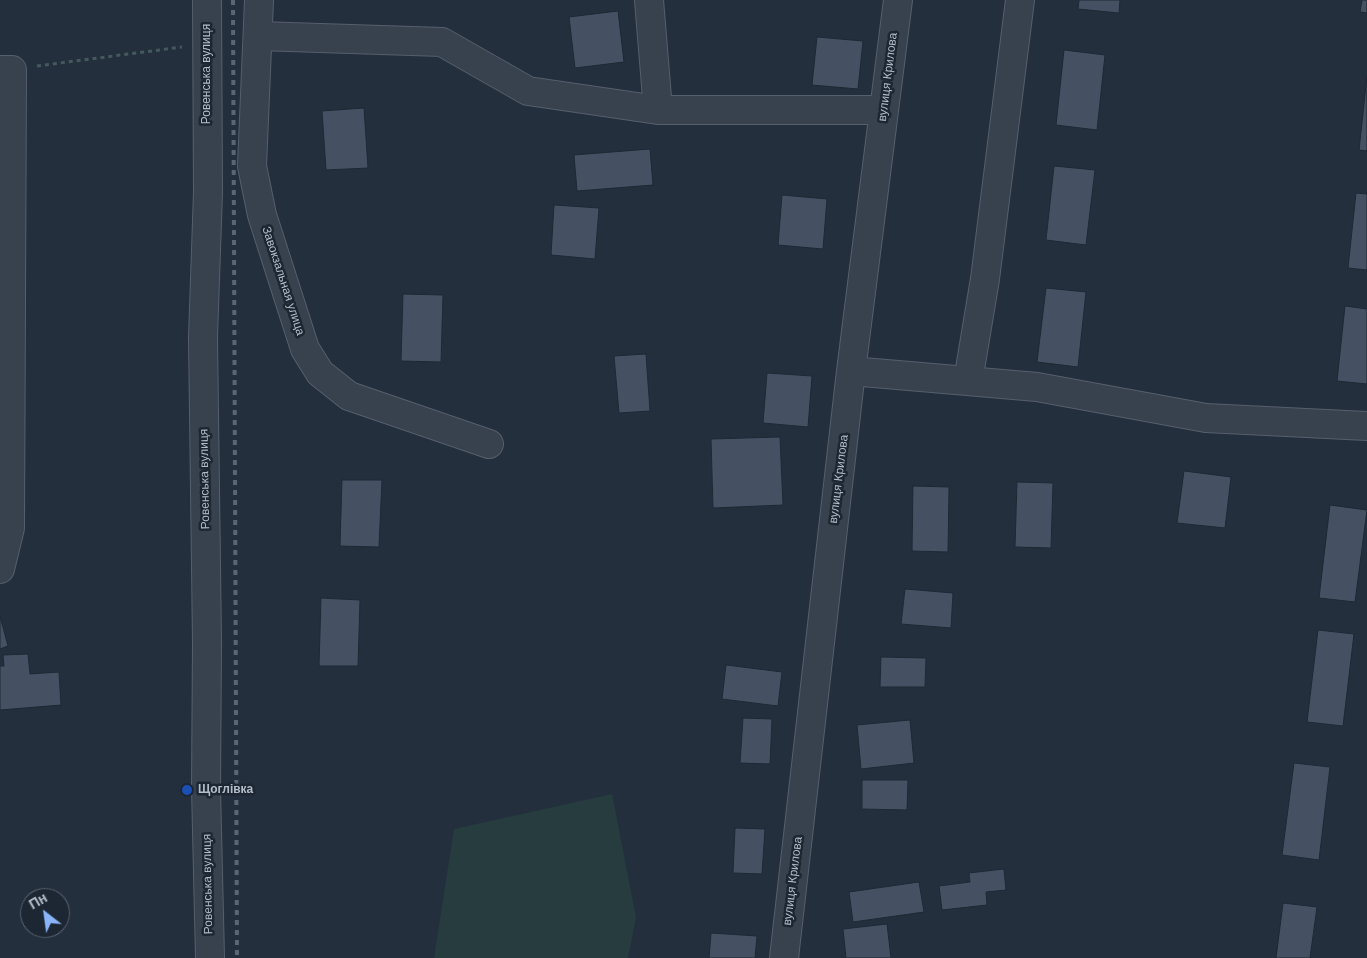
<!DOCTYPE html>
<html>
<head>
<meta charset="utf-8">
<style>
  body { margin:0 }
  #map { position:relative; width:1367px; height:958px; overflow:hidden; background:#242f3e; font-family:Arial,sans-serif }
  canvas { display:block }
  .north { position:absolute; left:20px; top:888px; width:50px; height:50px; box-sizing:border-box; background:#1d2633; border:1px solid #59626f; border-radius:50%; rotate:330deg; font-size:14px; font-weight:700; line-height:20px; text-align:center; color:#b4bcc9 }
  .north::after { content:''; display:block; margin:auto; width:18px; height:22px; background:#8ab4f8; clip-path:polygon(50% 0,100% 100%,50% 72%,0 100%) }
</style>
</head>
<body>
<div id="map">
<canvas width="1367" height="958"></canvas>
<div class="north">Пн</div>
</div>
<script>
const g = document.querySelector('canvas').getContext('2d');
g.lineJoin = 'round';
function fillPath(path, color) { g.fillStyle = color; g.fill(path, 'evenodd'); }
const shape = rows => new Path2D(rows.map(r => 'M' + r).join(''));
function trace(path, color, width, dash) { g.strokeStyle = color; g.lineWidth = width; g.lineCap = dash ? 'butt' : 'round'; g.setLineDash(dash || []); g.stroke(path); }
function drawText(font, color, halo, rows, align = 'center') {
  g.font = font + ' Arial,sans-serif'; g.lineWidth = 5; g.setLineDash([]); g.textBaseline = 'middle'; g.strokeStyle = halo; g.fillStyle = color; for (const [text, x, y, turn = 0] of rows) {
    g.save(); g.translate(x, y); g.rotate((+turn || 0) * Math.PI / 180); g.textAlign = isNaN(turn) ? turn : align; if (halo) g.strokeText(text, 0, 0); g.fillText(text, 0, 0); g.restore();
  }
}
fillPath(shape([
  [612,794,636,917,628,958,434,958,454,829]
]), '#263c3f');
const building = shape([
  [1079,0,1120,0,1119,13,1078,9,1079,0],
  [1362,0,1367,0,1367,13,1360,12,1362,0],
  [618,11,624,62,575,68,569,17,618,11],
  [817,37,863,41,858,89,812,85,817,37],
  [1064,50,1105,55,1097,130,1056,125,1064,50],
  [1367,76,1367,151,1359,150,1367,76],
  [364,108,368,168,326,170,322,111,364,108],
  [650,149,653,185,577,191,574,155,650,149],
  [1054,166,1095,170,1086,245,1046,240,1054,166],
  [1356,193,1367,194,1367,270,1348,268,1356,193],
  [782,195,827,199,823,249,778,245,782,195],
  [554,205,599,208,595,259,551,255,554,205],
  [1046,288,1086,292,1078,367,1037,362,1046,288],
  [403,294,443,295,441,362,401,361,403,294],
  [1345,306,1367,309,1367,384,1337,381,1345,306],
  [646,354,650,411,619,413,614,356,646,354],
  [767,373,812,376,808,427,763,423,767,373],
  [780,437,783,505,713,508,711,439,780,437],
  [1184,471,1231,477,1225,528,1177,523,1184,471],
  [342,480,382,480,379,547,340,546,342,480],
  [1017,482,1053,483,1051,548,1015,547,1017,482],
  [913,486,949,487,948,552,912,551,913,486],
  [1330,505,1367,510,1355,602,1319,598,1330,505],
  [905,589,953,593,951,628,901,624,905,589],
  [321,598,360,600,358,666,319,666,321,598],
  [0,616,8,646,0,649,0,616],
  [1318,630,1354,634,1343,726,1307,722,1318,630],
  [28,654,30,674,59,672,61,705,0,710,0,666,4,666,3,655,28,654],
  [881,657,926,658,925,687,880,687,881,657],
  [726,665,782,672,778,706,722,699,726,665],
  [743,718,772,719,770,764,740,763,743,718],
  [910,720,914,763,861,769,857,725,910,720],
  [1294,763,1330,767,1319,860,1282,855,1294,763],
  [862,780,908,780,907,810,862,809,862,780],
  [735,828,765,829,762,874,733,873,735,828],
  [1004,869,1006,890,986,892,987,905,942,910,939,886,970,882,969,873,1004,869],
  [919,882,924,912,853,922,849,892,919,882],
  [1283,903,1317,907,1310,958,1276,958,1283,903],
  [887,924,891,958,846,958,843,929,887,924],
  [711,933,757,936,755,958,709,958,711,933]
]);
fillPath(building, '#455162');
trace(building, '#1f2835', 1);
const minor = shape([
  [207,0,208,192,203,337,207,643,206,788,210,958],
  [259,0,252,166,262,215,305,349,320,373,349,396,489,444],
  [649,0,658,110],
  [259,36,442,42,528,91,658,110,884,110],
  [0,70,12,70,10,528,0,569],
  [851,371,1037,387,1206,418,1367,426],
  [968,381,985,279,1020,0],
  [784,958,851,371,898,0]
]);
trace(minor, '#565f6c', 30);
trace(shape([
  [37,66,182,47]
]), '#44595c', 3, [4, 4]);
trace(minor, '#38414e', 28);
trace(shape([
  [233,0,237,958]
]), '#5a6575', 4, [5, 5]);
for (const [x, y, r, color] of [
  [187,790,6,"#1a4fb4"]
]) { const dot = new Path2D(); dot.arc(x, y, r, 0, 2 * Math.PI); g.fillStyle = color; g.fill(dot); trace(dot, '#1d2633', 2); }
drawText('12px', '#b4bcc9', '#1d2633', [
  ["Ровенська вулиця",207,74,-90],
  ["вулиця Крилова",888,77,-83],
  ["Завокзальная улица",283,281,72],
  ["Ровенська вулиця",205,479,-91],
  ["вулиця Крилова",839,479,-83],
  ["вулиця Крилова",793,881,-83],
  ["Ровенська вулиця",208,884,-91]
]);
drawText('bold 12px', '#b4bcc9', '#1d2633', [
  ["Щоглівка",198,790]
], 'left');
</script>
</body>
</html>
